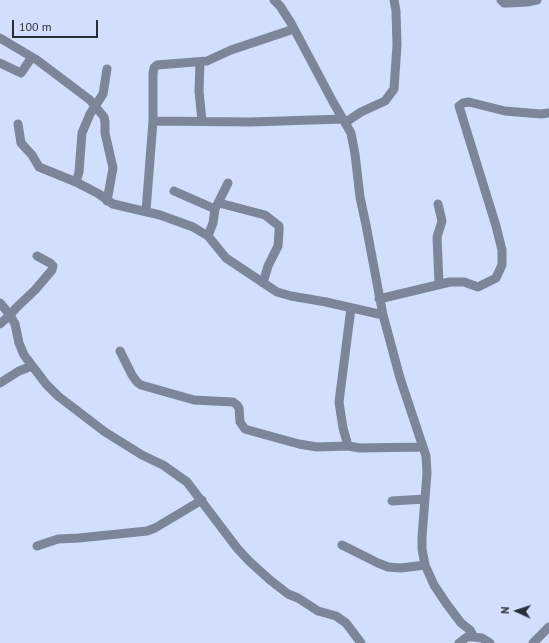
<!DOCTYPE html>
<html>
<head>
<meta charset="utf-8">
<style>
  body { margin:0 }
  #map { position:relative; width:549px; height:643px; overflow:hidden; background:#d2dffc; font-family:"PT Sans",sans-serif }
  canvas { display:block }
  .north { position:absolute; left:497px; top:591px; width:40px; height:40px; -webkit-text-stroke:3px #d2dffc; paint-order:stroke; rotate:273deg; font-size:11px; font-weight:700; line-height:16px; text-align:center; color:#282d37 }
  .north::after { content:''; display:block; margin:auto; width:14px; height:18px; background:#282d37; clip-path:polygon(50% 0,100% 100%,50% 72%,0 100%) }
  .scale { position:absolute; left:12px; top:20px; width:86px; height:18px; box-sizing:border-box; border:2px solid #282d37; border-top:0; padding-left:5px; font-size:12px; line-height:14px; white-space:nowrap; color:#282d37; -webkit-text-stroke:3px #d2dffc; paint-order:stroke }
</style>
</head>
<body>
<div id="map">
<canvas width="549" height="643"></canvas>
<div class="north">N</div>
<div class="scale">100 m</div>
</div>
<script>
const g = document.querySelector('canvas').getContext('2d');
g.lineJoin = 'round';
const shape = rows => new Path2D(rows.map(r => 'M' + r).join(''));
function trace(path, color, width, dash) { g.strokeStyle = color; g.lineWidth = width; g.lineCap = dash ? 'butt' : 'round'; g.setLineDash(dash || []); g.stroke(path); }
trace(shape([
  [274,0,280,6,291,23,333,102,351,133,355,154,360,197,366,225,383,315,400,378,426,456,427,473,422,537,422,549,425,565,434,585,446,603,461,623,470,630,474,637],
  [501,0,504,3,508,3,527,2,537,0],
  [0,38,37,60,90,100,104,117,105,122,105,133,113,168,107,201],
  [200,62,199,91,202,121],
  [0,63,21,73,32,57],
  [107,69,103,94,90,114,82,133,79,172,76,182,99,194,113,204,160,215,193,227,208,236,226,258,277,292,291,296,326,302,383,315],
  [153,121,153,74,154,68,157,65,207,61,231,50,294,29],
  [346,122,361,112,385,101,394,89,397,45,396,11,394,0],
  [18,124,21,143,32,155,39,167,76,182],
  [174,191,215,209,213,223,208,236],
  [219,203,265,215,279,226,279,232,278,246,268,266,263,283],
  [438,204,442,221,437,237,439,283],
  [216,207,228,183],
  [146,211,153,121,250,122,343,119],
  [379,299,450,282,464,282,478,287,496,278,502,265,502,250,496,226,459,106,463,103,469,102,505,111,541,114,549,113],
  [0,303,10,315,15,324,19,343,24,355,46,384,58,396,105,432,142,455,163,465,187,482,237,548,249,561,270,580,288,594,298,598,318,611,336,616,346,623,361,643],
  [0,324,10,315,16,308,35,290,52,270,53,266,50,263,37,256],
  [120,351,132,375,137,382,141,385,194,400,233,402,237,405,239,408,240,422,245,429,248,430,299,444,317,447,348,446,360,448,423,447],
  [0,383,19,371,32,366],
  [348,446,343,428,339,402,351,308],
  [392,501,425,499],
  [342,545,378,563,388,567,401,568,425,565],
  [37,546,58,539,79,538,147,531,155,528,202,500],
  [459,643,467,637,474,637,482,638,490,643],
  [533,643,549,627]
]), '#7c8599', 9);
</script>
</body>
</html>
